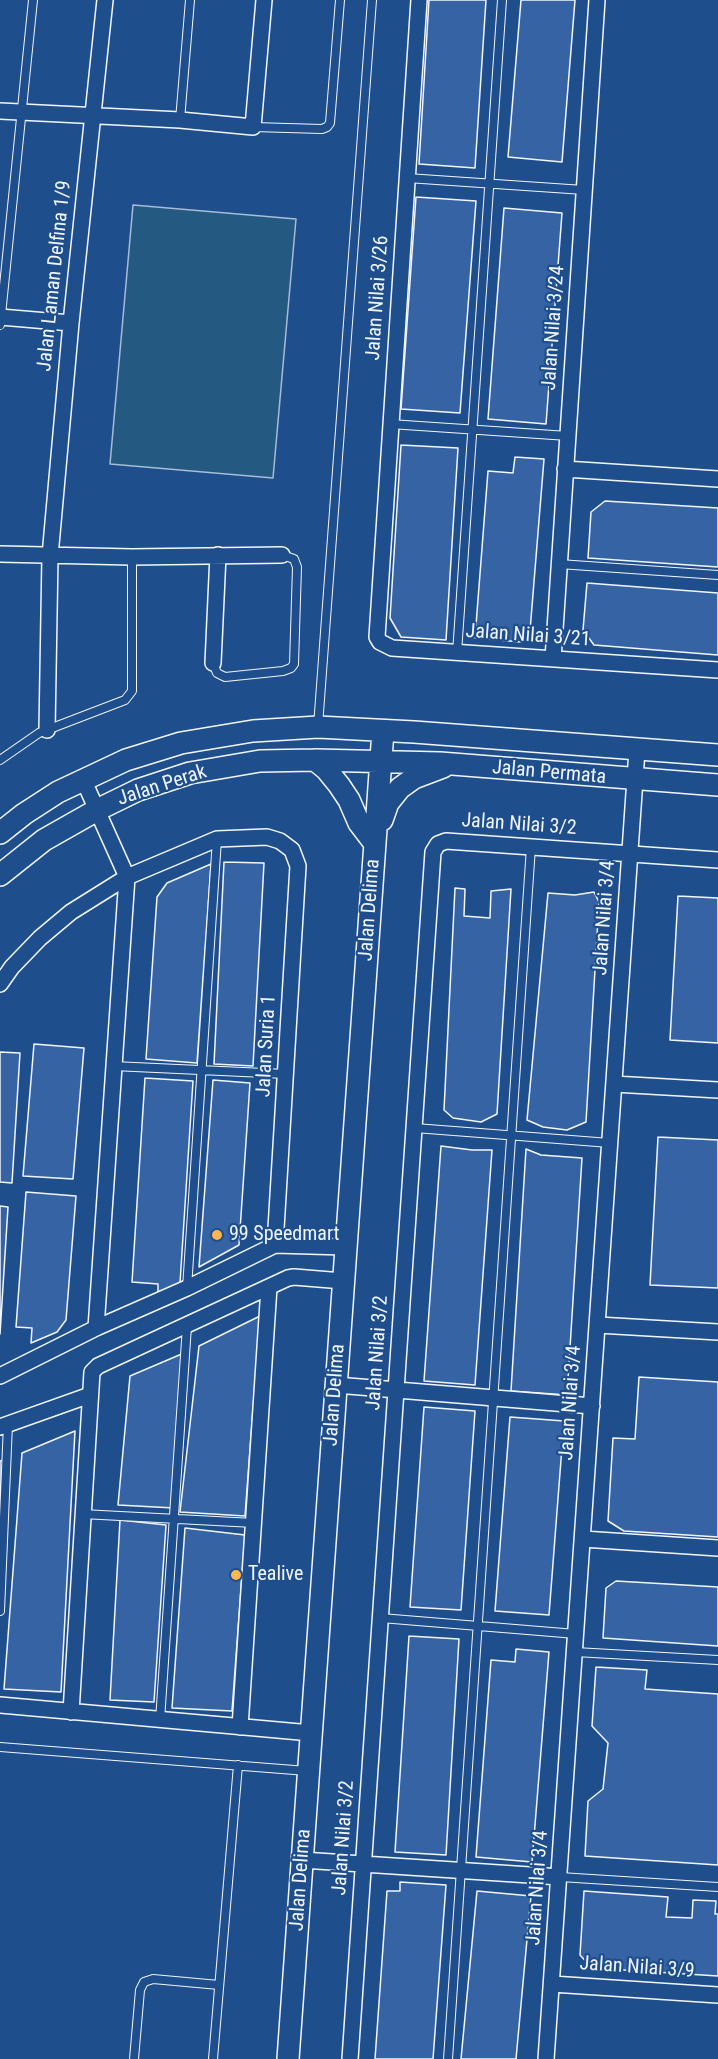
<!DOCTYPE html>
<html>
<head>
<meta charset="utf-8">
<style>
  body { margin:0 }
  canvas { display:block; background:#1f4e8c }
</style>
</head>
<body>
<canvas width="718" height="2059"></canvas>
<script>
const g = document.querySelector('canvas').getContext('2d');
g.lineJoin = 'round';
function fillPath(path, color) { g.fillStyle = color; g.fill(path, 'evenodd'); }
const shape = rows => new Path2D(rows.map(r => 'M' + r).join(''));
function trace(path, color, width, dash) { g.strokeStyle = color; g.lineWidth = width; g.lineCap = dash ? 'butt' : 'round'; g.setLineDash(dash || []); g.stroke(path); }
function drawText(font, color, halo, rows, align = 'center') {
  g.font = font + ' "Roboto Condensed",sans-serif'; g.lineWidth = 4.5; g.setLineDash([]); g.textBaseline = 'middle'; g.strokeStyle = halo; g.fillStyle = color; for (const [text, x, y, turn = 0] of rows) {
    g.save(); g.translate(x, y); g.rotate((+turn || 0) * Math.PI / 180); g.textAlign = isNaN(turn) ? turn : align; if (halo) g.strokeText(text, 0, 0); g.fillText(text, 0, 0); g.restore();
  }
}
const green = shape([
  [133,205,296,219,273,478,110,464,133,205]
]);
fillPath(green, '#245a82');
trace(green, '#a8bbd7', 1.5);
const building = shape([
  [429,0,486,0,475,168,419,164,429,0],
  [521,0,575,0,562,162,508,157,521,0],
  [416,197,476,201,460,413,401,409,416,197],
  [504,208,562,213,546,424,488,419,504,208],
  [401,445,458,448,446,640,401,637,390,618,401,445],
  [515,457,544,459,530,631,521,642,475,638,488,471,513,473,515,457],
  [605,501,718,508,718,567,588,558,591,512,605,501],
  [587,583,718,593,718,655,594,645,583,630,587,583],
  [224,862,264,863,253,1066,214,1064,224,862],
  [211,864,197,1063,146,1059,157,897,167,883,211,864],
  [455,888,465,889,464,916,490,918,491,891,511,889,497,1114,481,1122,453,1118,444,1110,455,888],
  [594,892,599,902,586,1122,567,1130,543,1127,527,1120,548,893,575,895,594,892],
  [678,896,718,898,718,1043,670,1040,678,896],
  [34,1044,84,1048,73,1179,23,1176,34,1044],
  [0,1052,20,1053,12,1183,0,1182,0,1052],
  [145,1078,193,1081,180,1283,158,1295,158,1284,132,1282,145,1078],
  [213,1080,250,1083,239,1245,199,1267,213,1080],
  [658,1137,718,1140,718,1288,650,1285,658,1137],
  [441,1146,472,1150,492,1150,475,1385,424,1381,441,1146],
  [526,1149,541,1155,582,1158,567,1395,511,1391,526,1149],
  [26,1192,76,1196,66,1320,57,1332,31,1343,32,1328,16,1327,26,1192],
  [0,1206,8,1207,0,1334,0,1206],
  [260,1316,245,1516,180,1512,199,1346,260,1316],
  [184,1353,174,1508,118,1505,130,1376,184,1353],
  [639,1377,718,1382,718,1537,624,1531,608,1521,613,1438,635,1439,639,1377],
  [424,1407,475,1411,461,1610,410,1607,424,1407],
  [510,1417,564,1421,549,1615,495,1611,510,1417],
  [75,1431,61,1692,4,1689,22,1453,75,1431],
  [3,1460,0,1513,0,1461,3,1460],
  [120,1520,166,1525,154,1702,110,1700,120,1520],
  [185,1528,245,1535,232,1711,172,1708,185,1528],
  [616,1581,718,1587,718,1646,603,1638,606,1588,616,1581],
  [409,1636,459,1639,446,1855,395,1852,409,1636],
  [516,1649,549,1652,532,1862,476,1857,491,1660,515,1662,516,1649],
  [596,1667,647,1670,645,1689,718,1694,718,1865,585,1856,588,1801,603,1789,608,1743,592,1726,596,1667],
  [400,1882,446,1885,433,2059,375,2059,387,1891,400,1891,400,1882],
  [477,1891,531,1896,516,2059,461,2059,477,1891],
  [584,1891,668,1897,666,1917,692,1918,693,1900,716,1901,715,1914,718,1914,718,1976,592,1968,580,1955,584,1891]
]);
fillPath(building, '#3563a3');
trace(building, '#f2f6ff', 1.5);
const lane = shape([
  [180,120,190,0],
  [253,127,322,129,327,127,330,123,340,0],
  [407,178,584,190],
  [0,325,33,0],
  [390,424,568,436],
  [559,564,718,575],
  [457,653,502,0],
  [213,663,217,673,225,677,283,671,291,668,294,664,297,567,294,559,282,555],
  [318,726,372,0],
  [0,760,39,733,125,700,132,691,132,557],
  [113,1066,286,1074],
  [415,1128,610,1143],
  [187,1288,217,839],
  [82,1514,254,1523],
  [0,1611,8,1424],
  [381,1618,576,1634],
  [575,1652,718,1660],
  [160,1720,187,1326],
  [0,1747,307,1771],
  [560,1877,718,1887],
  [134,2059,140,1990,144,1982,153,1979,219,1985],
  [213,2059,238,1765],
  [448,2059,531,847]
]);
const street = shape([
  [419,0,377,637,380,642,392,648,718,670],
  [0,111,180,120,253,127,264,0],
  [0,317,71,323],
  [565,469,718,479],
  [0,554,132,557,282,555],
  [553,659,597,0],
  [213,663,218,555],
  [47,730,50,556,71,323,105,0],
  [83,779,127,877,96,1328],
  [0,984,12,967,40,938,71,912,127,877,217,839,267,837,280,841,292,850,298,866,275,1245],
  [614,1084,718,1090],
  [598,1325,718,1332],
  [0,1376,96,1328,187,1288,275,1245,345,1247],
  [336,1385,592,1406],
  [0,1427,90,1395],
  [583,1539,718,1548],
  [0,1705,311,1733],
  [71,1712,92,1372,98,1366,288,1278,294,1277,343,1281],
  [240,1727,269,1287],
  [302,1860,560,1877],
  [552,1984,718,1995],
  [350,2059,433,852,438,844,446,841,718,860],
  [546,2059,637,750]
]);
const secondary = shape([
  [315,760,326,769,339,785,349,800,359,823,375,844],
  [382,820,388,803,400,788,414,778,443,767],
  [0,833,24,814,58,792,126,760,181,743,253,731,318,727,414,732,718,755],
  [0,875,44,840,97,810,138,790,190,773,260,761,315,760,440,763,718,785],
  [288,2059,383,731]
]);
trace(lane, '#f2f6ff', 10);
trace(street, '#f2f6ff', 18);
trace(secondary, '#f2f6ff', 24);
trace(lane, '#1f4e8c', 8);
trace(street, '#1f4e8c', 15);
trace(secondary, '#1f4e8c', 21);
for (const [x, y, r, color] of [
  [217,1235,6,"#ffb74d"],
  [236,1575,6,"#ffb74d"]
]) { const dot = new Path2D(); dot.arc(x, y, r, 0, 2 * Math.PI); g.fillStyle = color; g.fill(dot); trace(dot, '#1f4e8c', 2); }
drawText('20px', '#f2f6ff', '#1f4e8c', [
  ["Jalan Laman Delfina 1/9",55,276,-84],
  ["Jalan Nilai 3/26",378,298,-86],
  ["Jalan Nilai 3/24",554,328,-86],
  ["Jalan Nilai 3/21",528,636,4],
  ["Jalan Permata",549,773,5],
  ["Jalan Perak",162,786,-18],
  ["Jalan Nilai 3/2",519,825,4],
  ["Jalan Delima",370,910,-86],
  ["Jalan Nilai 3/4",605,918,-86],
  ["Jalan Suria 1",267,1046,-87],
  ["Jalan Nilai 3/2",378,1353,-86],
  ["Jalan Delima",335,1395,-86],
  ["Jalan Nilai 3/4",571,1403,-86],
  ["Jalan Nilai 3/2",344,1838,-86],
  ["Jalan Delima",301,1880,-86],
  ["Jalan Nilai 3/4",538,1888,-86],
  ["Jalan Nilai 3/9",637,1968,4]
]);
drawText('20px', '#f2f6ff', '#1f4e8c', [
  ["99 Speedmart",229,1235],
  ["Tealive",248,1575]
], 'left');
</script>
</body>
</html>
